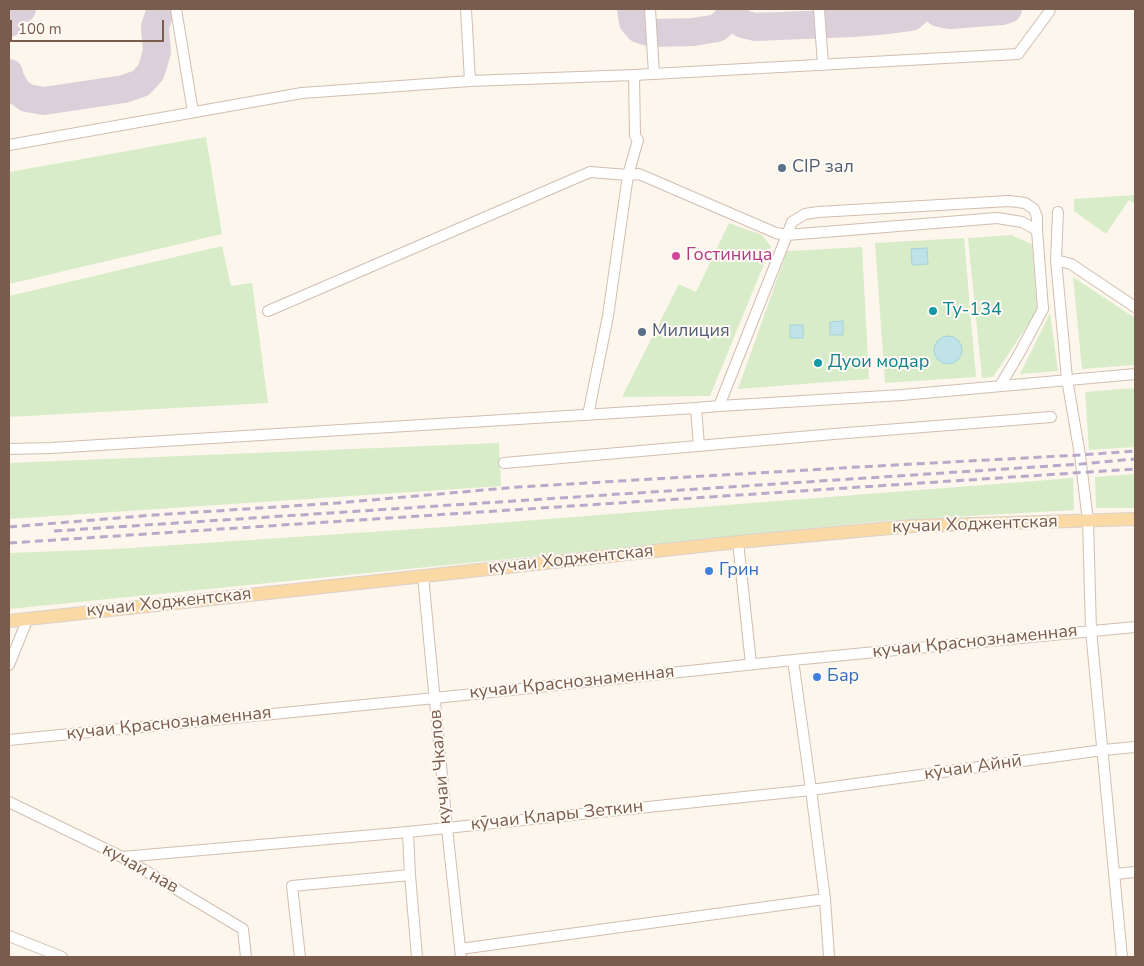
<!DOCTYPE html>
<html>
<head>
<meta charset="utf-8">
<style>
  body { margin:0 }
  #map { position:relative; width:1144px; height:966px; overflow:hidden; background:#fdf6ec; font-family:"Nunito Sans",sans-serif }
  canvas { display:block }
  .frame { position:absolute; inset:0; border:10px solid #7a5c4d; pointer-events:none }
  .scale { position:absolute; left:10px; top:20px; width:154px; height:22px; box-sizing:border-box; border:2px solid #7a5c4d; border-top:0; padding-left:6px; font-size:15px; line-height:18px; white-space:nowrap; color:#7a5c4d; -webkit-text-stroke:4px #fffaf3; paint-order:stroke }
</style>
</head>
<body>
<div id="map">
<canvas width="1144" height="966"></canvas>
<div class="frame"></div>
<div class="scale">100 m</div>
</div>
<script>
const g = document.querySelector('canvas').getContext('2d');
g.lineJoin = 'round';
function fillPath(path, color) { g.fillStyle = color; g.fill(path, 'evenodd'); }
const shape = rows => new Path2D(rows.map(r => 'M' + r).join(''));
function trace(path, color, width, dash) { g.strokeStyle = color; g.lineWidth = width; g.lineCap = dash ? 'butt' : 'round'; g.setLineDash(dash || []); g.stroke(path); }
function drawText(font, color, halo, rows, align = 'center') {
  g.font = font + ' "Nunito Sans",sans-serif'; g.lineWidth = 4; g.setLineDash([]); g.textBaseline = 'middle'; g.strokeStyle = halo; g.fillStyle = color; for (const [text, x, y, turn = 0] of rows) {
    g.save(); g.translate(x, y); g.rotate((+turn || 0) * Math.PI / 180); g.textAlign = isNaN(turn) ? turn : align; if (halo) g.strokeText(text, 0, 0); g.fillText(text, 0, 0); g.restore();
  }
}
fillPath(shape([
  [206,137,222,234,9,284,9,172],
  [1135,195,1135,204,1129,200,1106,234,1074,211,1074,199],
  [729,223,762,235,771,247,710,396,622,397,679,284,696,292],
  [1011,235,1032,244,1037,311,993,377,982,378,968,238],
  [964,238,976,377,885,383,875,243],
  [222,246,231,286,252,283,268,403,9,417,9,296],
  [862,247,869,379,738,389,787,251],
  [1073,277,1135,318,1135,365,1082,369],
  [1050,313,1058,371,1020,374],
  [1135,388,1135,447,1089,450,1085,392],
  [499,443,501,486,9,519,9,463],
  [1135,474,1135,508,1096,508,1095,477],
  [1073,478,1074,510,883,521,548,555,9,609,9,553,115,549,445,527]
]), '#d8ecc9');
const water = shape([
  [927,248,928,264,912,265,911,249,927,248],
  [843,321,843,335,830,335,830,322,843,321],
  [790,325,803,325,803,338,790,338,790,325],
  '934 350a14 14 0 1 1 28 0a14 14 0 1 1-28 0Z'
]);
fillPath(water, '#bfe3e8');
trace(water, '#a5d3da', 1);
trace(shape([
  [631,9,633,22,639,29,652,33,693,32,717,28,727,20,731,9],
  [732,9,734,16,743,24,755,27,853,23],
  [934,9,939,13,950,15,1002,11,1008,9],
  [837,15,842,19,853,23,889,20,911,17,920,9],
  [9,23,17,12,22,9],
  [9,73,10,78,17,91,27,98,44,101,124,89,141,83,151,72,157,52,155,27,160,12,163,9]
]), '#dbcfda', 28);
const minor = shape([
  [176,9,193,112],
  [466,9,470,81],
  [650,9,654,74],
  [819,9,823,65],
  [9,145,302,93,470,81,634,75,1018,54,1049,12,1050,9],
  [1058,212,1056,260,1067,379,1080,455,1088,521,1091,630,1122,957],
  [1056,260,1071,264,1135,307],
  [268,311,590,172,628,175,639,174,776,233,787,235,792,222,805,214,818,212,1009,201,1025,203,1034,209,1037,217,1037,230],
  [719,406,787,235,997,218,1022,222,1037,230,1043,309,1020,352,1000,386],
  [696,408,699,446],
  [588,415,608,316,628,175,638,140,635,136,634,75],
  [9,449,51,448,696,408,719,406,902,395,1135,374],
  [504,463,834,434,1051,417],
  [738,542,751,664],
  [423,576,447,828,461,957],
  [793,660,811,790,825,899,829,957],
  [9,665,28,618],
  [9,740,435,698,793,660,1135,627],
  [9,802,122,857,243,929,246,957],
  [122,857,408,832,811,790,1103,750,1135,747],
  [1115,874,1135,872],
  [410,875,417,957],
  [9,936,62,957],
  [460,949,825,899],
  [300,957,292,886,410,875,408,832]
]);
const major = shape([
  [9,621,738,542,912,526,1135,519]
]);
trace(minor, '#d1beb0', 12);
trace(major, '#dad1cd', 14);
trace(minor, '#fff', 10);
trace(major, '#fbd9a5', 12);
trace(shape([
  [9,527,154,515,337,503,518,487,858,467,1080,455,1135,451],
  [54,531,1081,464,1135,459],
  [9,543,1135,469]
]), '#b9a8c9', 3, [8, 5]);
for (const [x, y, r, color] of [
  [782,168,5,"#5c6f8a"],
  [676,256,5,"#d1479c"],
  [933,311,5,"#0f9aa8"],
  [642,332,5,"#5c6f8a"],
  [818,363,5,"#0f9aa8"],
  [709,571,5,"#3f7fe0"],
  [817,677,5,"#3f7fe0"]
]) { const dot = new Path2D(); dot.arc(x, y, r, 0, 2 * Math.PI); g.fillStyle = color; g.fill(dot); trace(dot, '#fffaf3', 2); }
drawText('18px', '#4e5e75', '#fffaf3', [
  ["CIP зал",792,168],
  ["Милиция",652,332]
], 'left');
drawText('18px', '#b23c85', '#fffaf3', [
  ["Гостиница",686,256]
], 'left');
drawText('18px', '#0d838f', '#fffaf3', [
  ["Ту-134",943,311],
  ["Дуои модар",828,363]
], 'left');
drawText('18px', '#7a5c4d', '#fffaf3', [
  ["кучаи Ходжентская",975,525,-2],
  ["кучаи Ходжентская",571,560,-6],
  ["кучаи Ходжентская",169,603,-6],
  ["кучаи Краснознаменная",975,642,-6],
  ["кучаи Краснознаменная",572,683,-6],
  ["кучаи Краснознаменная",169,724,-6],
  ["кучаи Чкалов",441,767,-95],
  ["кӯчаи Айнӣ",973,768,-8],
  ["кӯчаи Клары Зеткин",557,816,-6],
  ["кучаи нав",140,869,29]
]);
drawText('18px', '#366cbe', '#fffaf3', [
  ["Грин",719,571],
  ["Бар",827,677]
], 'left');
</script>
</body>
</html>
